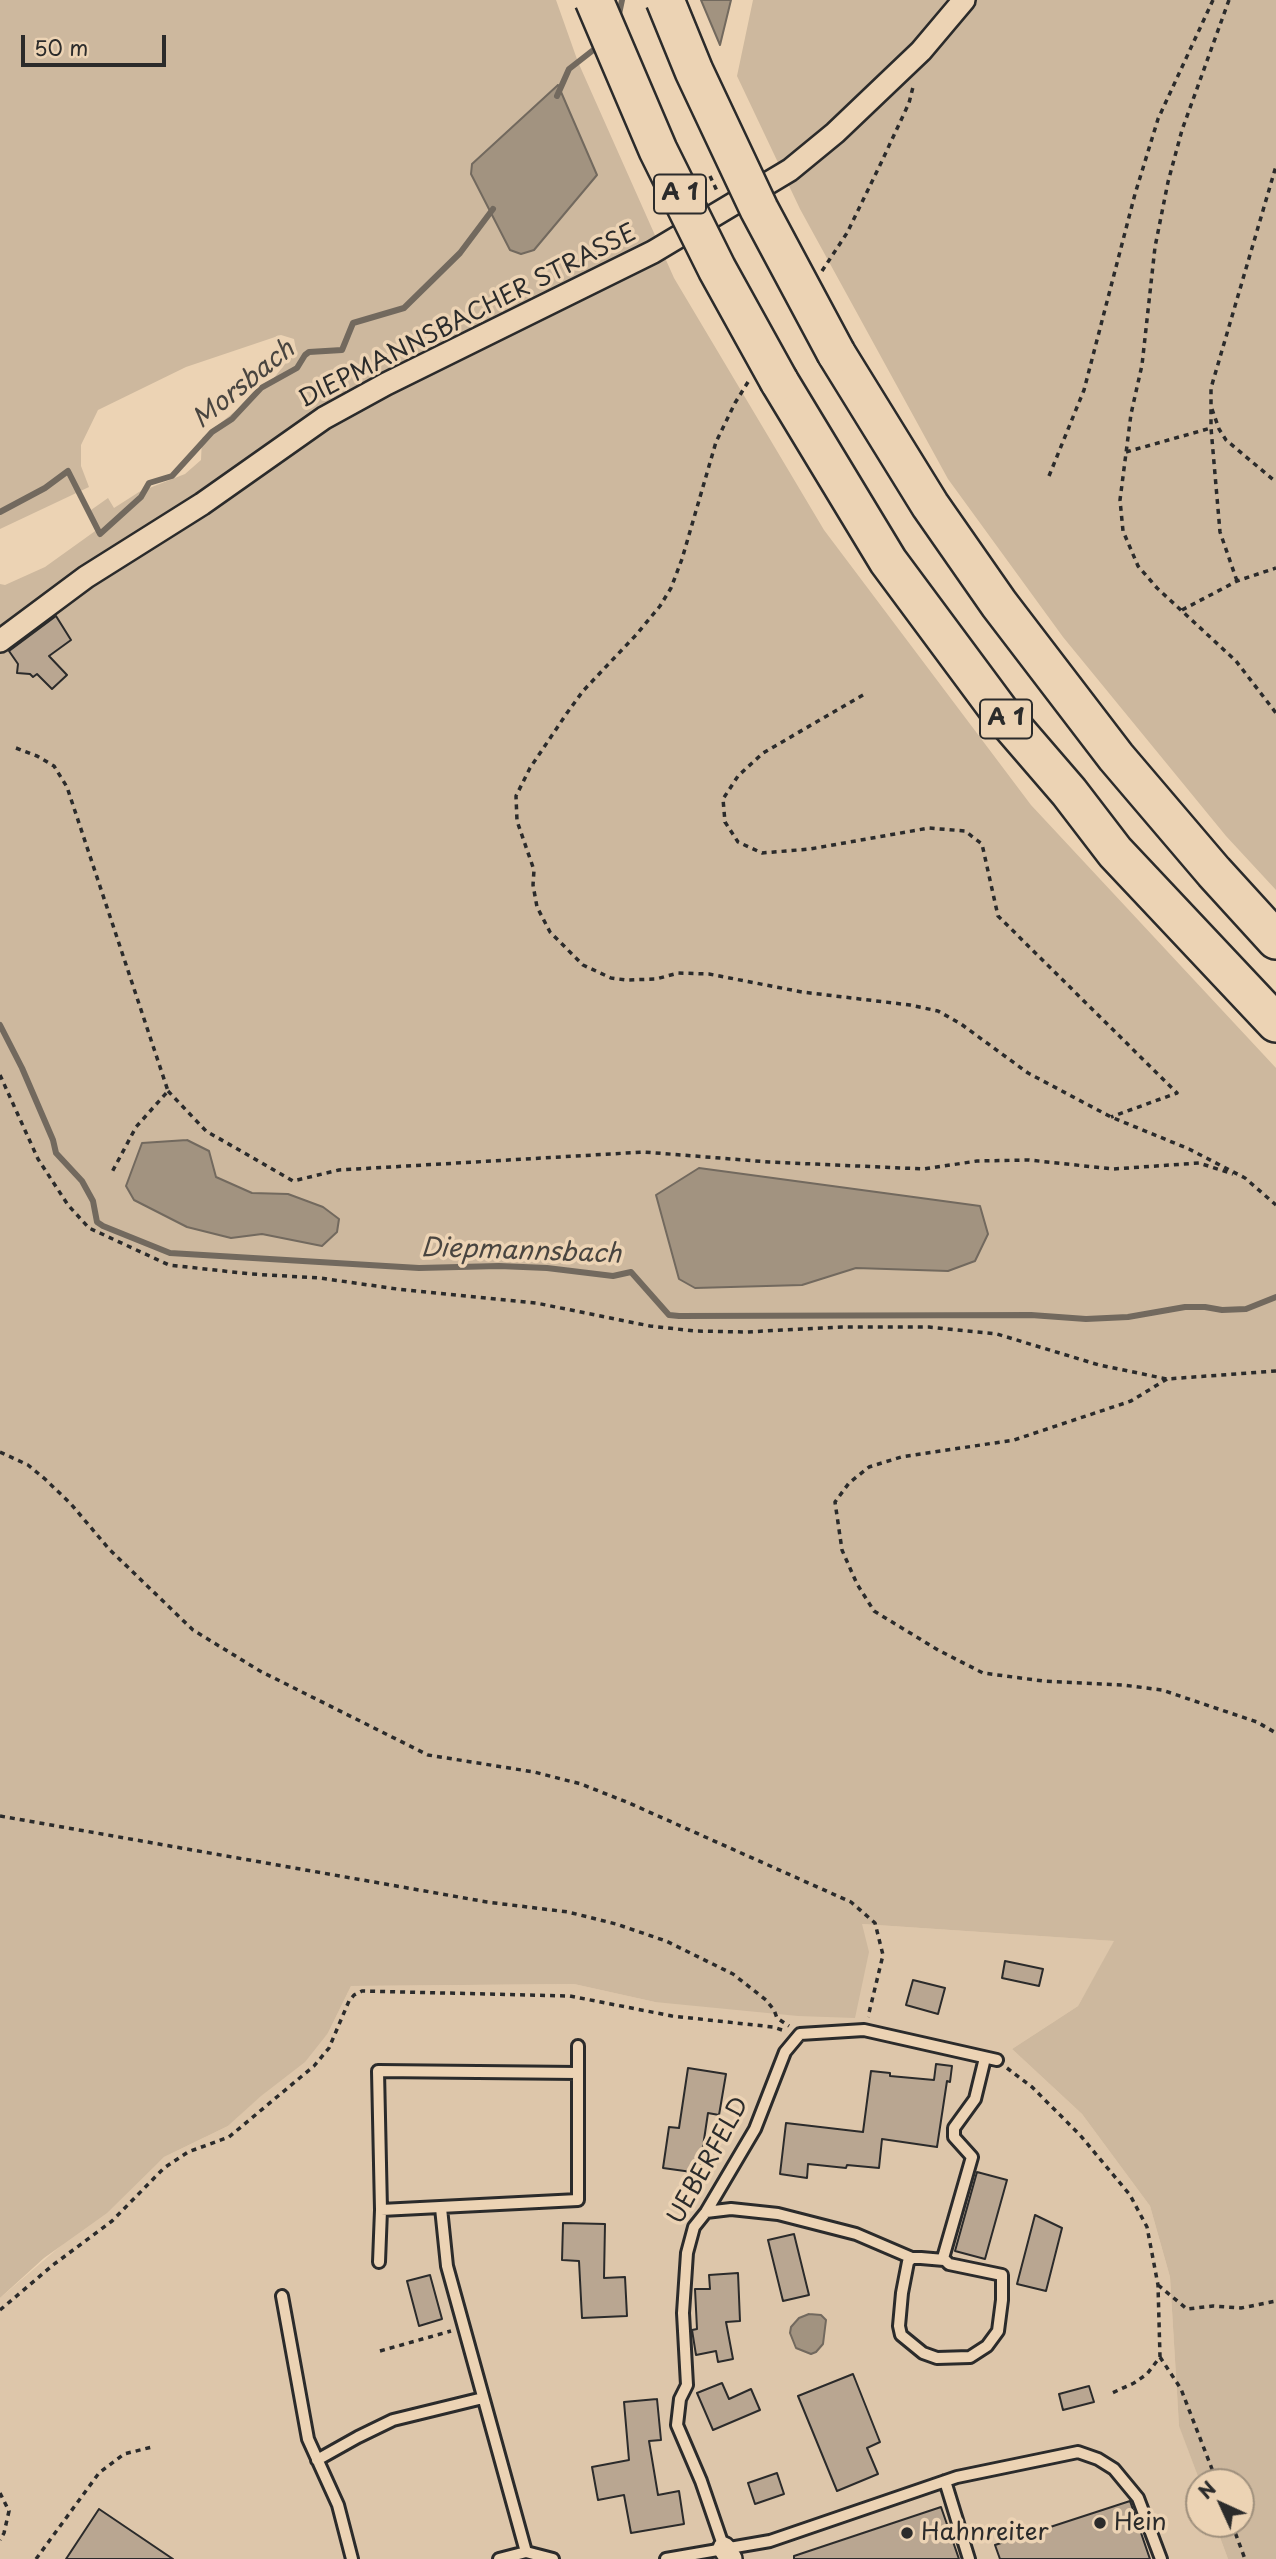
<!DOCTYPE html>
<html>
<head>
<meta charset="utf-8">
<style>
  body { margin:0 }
  #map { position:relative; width:1276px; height:2559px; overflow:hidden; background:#ecd3b4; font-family:"Playpen Sans",sans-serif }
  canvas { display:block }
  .north { position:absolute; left:1185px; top:2468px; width:70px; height:70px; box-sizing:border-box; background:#ecd3b4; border:2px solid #9f907d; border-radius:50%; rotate:315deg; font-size:19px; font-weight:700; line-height:28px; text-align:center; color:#2b2b2b }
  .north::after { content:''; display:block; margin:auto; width:24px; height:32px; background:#2b2b2b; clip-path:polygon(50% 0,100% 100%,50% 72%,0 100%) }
  .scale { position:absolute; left:21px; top:35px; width:145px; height:32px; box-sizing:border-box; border:4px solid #2b2b2b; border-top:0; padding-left:9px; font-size:21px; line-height:24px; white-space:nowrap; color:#2b2b2b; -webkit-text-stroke:5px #ecd3b4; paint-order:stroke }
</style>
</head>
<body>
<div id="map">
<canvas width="1276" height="2559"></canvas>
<div class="north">N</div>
<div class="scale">50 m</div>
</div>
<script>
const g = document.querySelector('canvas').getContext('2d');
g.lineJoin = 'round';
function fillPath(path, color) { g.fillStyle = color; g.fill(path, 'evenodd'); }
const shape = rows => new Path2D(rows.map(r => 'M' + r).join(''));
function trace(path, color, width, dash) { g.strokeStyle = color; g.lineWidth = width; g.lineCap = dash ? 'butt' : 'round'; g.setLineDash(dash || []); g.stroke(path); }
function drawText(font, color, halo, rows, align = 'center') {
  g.font = font + ' "Playpen Sans",sans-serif'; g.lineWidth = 7; g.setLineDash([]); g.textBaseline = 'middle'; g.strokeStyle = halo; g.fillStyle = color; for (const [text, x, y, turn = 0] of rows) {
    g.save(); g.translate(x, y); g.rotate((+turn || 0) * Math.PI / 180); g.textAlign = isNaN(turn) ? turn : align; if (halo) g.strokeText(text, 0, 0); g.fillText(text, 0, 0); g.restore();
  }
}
fillPath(shape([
  [862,1924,1115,1941,1078,2006,1012,2049,1082,2114,1150,2206,1170,2277,1179,2425,1200,2482,1199,2524,1215,2524,1228,2559,0,2559,0,2298,164,2157,228,2126,328,2033,351,1986,574,1984,655,2002]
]), '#ddc6aa');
fillPath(shape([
  [0,0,556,0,578,62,674,278,824,530,1031,805,1276,1068,1276,2559,1228,2559,1215,2524,1241,2524,1241,2482,1200,2482,1179,2426,1170,2277,1150,2206,1082,2114,1012,2049,1078,2006,1114,1941,862,1924,869,1952,855,2018,798,2016,655,2002,574,1984,351,1986,328,2033,305,2062,261,2096,228,2126,164,2157,107,2213,44,2258,0,2298,0,584,5,585,45,567,98,529,91,510,108,498,114,508,139,492,185,474,201,460,202,438,270,383,296,350,294,339,281,335,186,367,98,410,81,445,81,466,89,487,0,529],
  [187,1140,209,1151,216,1177,252,1193,288,1194,322,1246,262,1234,231,1238,187,1227,134,1200,126,1186,142,1143],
  [975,1261,948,1271,856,1268],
  [753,0,1276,0,1276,890,1226,836,1063,637,948,479,800,209,737,76]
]), '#cdb89e');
const water = shape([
  [701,0,731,0,720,45,701,0],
  [558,85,597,175,534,250,521,254,510,250,471,174,472,164,558,85],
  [187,1140,209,1151,216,1177,252,1193,288,1194,323,1207,339,1219,337,1232,322,1246,262,1234,231,1238,187,1227,134,1200,126,1186,142,1143,187,1140],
  [699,1168,980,1206,988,1234,975,1261,948,1271,856,1268,802,1285,695,1288,679,1279,656,1195,699,1168],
  [809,2314,821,2315,826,2320,823,2344,816,2352,811,2354,796,2348,790,2333,791,2327,799,2318,809,2314]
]);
fillPath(water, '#a29380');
trace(water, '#72695e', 2);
trace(shape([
  [618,19,622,0],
  [557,96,569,69,601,44],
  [0,512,45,488,68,471,100,534,141,497,149,483,172,476,212,432,232,419,261,388,297,368,305,355,309,352,342,350,353,323,404,308,460,253,493,209],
  [0,1025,22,1068,53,1140,56,1153,82,1181,93,1201,97,1222,103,1226,170,1253,419,1268,499,1266,547,1268,613,1276,631,1272,669,1315,679,1316,1031,1315,1086,1319,1128,1317,1185,1307,1205,1307,1222,1310,1246,1309,1276,1297]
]), '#72695e', 6);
const building = shape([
  [56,616,71,640,49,656,67,675,52,689,37,674,33,677,30,674,17,673,18,664,9,651,56,616],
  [1005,1961,1043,1969,1039,1986,1002,1978,1005,1961],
  [913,1980,945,1988,938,2014,906,2005,913,1980],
  [936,2064,952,2066,950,2082,947,2081,937,2147,882,2139,879,2168,847,2165,846,2168,808,2164,807,2178,780,2174,786,2123,863,2132,871,2071,890,2073,890,2076,934,2080,936,2064],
  [688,2068,726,2074,719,2115,708,2113,699,2173,663,2168,669,2127,679,2128,688,2068],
  [977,2172,1007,2180,985,2259,955,2251,977,2172],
  [1035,2215,1062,2228,1046,2291,1017,2284,1035,2215],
  [563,2223,605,2224,604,2278,625,2277,627,2316,582,2318,579,2261,562,2260,563,2223],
  [794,2234,809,2295,783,2301,768,2240,794,2234],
  [738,2273,740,2321,726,2322,733,2359,718,2362,716,2351,696,2355,692,2330,697,2329,695,2289,710,2289,709,2275,738,2273],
  [430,2275,442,2319,419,2326,407,2281,430,2275],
  [853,2374,880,2442,867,2448,878,2474,837,2491,798,2396,853,2374],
  [722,2383,729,2399,751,2389,760,2410,713,2430,697,2393,722,2383],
  [1089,2386,1094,2402,1063,2410,1059,2394,1089,2386],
  [657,2399,661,2440,649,2441,658,2495,679,2491,684,2524,631,2533,624,2495,598,2500,592,2467,629,2460,624,2402,657,2399],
  [777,2473,784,2494,755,2504,748,2483,777,2473],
  [1130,2501,1150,2559,1000,2559,995,2545,1130,2501],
  [941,2507,959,2559,794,2559,794,2556,941,2507],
  [99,2509,173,2559,66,2559,99,2509]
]);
fillPath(building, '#b9a691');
trace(building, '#2b2b2b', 2);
const service = shape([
  [578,2046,578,2073],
  [378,2071,578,2073,578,2200,381,2210,378,2071],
  [441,2208,447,2266,526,2552,553,2559],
  [706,2212,731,2209,778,2214,856,2234,912,2258],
  [944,2260,921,2258,912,2258,908,2262,902,2293,899,2326,901,2335,923,2353,937,2358,970,2357,987,2346,998,2331,1002,2300,1002,2275,949,2264,943,2258,972,2157,954,2137,954,2128,975,2099,985,2058],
  [379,2262,381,2210],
  [282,2296,308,2439,338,2505,352,2559],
  [317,2460,358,2437,393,2420,483,2398],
  [945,2481,969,2559],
  [724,2548,701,2481,677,2425,680,2399,687,2385,683,2313,687,2253,694,2227,706,2212,755,2129,785,2052,800,2034,864,2030,997,2060],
  [499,2559,526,2552],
  [666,2559,770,2541,957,2477,1078,2452,1098,2459,1114,2469,1138,2498,1161,2559]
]);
const minor = shape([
  [0,641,86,577,202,504,324,418,386,384,653,252,790,170,835,133,921,51,964,0],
  [724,2548,731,2559]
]);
const motorway = shape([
  [836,353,930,505,999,604,1116,757,1214,872,1276,940],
  [779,381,888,561,1000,712,1069,792,1115,852,1276,1023]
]);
trace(service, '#2b2b2b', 16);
trace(minor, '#2b2b2b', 26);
trace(motorway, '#2b2b2b', 42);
trace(shape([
  [1229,0,1182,130,1168,182,1155,247,1142,365,1131,414,1120,500,1123,531,1138,566,1157,588,1236,661,1276,713],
  [710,176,717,191],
  [822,271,847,233,881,163,909,103,913,87],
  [748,382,735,403,716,442,682,559,671,588,660,606,636,635,583,691,567,713,530,768,516,796,517,821,534,870,533,885,537,907,550,932,583,965,611,978,626,980,656,979,678,973,709,974,802,992,910,1005,938,1011,961,1024,1028,1073,1111,1117,1189,1149,1245,1178,1276,1205],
  [1212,409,1219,429,1226,440,1276,482],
  [1126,452,1211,428],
  [1049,476,1084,390,1135,194,1158,119,1213,0],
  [1237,581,1220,532,1211,428,1211,388,1276,166],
  [1182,610,1237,581,1276,568],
  [863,695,763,753,738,776,723,799,725,822,738,842,762,853,810,849,929,828,965,831,982,844,998,916,1177,1093,1111,1117],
  [16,748,37,756,54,766,67,787,168,1091,136,1127,111,1174],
  [0,1075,38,1159,68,1205,89,1228,169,1265,251,1274,320,1278,397,1289,536,1303,650,1326,695,1331,746,1332,842,1327,929,1327,997,1334,1099,1365,1167,1379,1276,1371],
  [168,1091,206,1131,293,1181,339,1170,644,1152,769,1162,924,1169,977,1161,1029,1160,1113,1169,1199,1163,1233,1174],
  [1167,1379,1131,1401,1014,1440,901,1457,869,1467,849,1483,835,1502,842,1550,857,1584,874,1611,938,1650,983,1673,1043,1681,1123,1685,1162,1690,1257,1722,1276,1733],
  [0,1452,28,1465,45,1479,71,1504,109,1549,193,1630,260,1671,428,1755,534,1772,581,1784,629,1803,851,1902,875,1923,883,1955,868,2017],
  [0,1816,487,1902,568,1912,616,1924,666,1941,733,1974,766,2000,774,2010,777,2018,789,2026],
  [1007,2068,1032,2087,1080,2135,1130,2195,1147,2227,1158,2285,1160,2357,1147,2374,1134,2383,1112,2393],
  [1158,2285,1187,2309,1213,2306,1241,2308,1276,2301],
  [0,2310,53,2265,112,2221,164,2168,188,2152,229,2137,314,2066,329,2048,349,2001,354,1995,362,1991,570,1996,672,2016,773,2027,785,2031],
  [380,2351,451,2331],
  [1160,2357,1181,2389,1217,2482],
  [0,2493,9,2511,4,2533,0,2540],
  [1232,2524,1245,2559],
  [36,2559,99,2473,124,2454,152,2447]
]), '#2b2b2b', 3.5, [5, 5]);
trace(service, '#ecd3b4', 10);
trace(minor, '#ecd3b4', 21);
trace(motorway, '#ecd3b4', 37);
const motorwayBridge = shape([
  [594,0,658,150,717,269,779,381],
  [665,0,694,71,759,209,836,353]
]);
trace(motorwayBridge, '#2b2b2b', 42, []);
trace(motorwayBridge, '#ecd3b4', 37);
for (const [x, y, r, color] of [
  [1100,2523,7,"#2b2b2b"],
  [907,2533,7,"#2b2b2b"]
]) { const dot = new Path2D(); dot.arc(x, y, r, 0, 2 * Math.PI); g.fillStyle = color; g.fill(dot); trace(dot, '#ecd3b4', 2.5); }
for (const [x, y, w] of [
  [680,194,52],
  [1006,719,52]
]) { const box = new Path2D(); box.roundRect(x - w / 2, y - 19.5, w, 39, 5); g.fillStyle = '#ecd3b4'; g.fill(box); trace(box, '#2b2b2b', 2); }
drawText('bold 23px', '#2b2b2b', null, [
  ["A 1",680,194],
  ["A 1",1006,719]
]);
drawText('24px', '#2b2b2b', '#ecd3b4', [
  ["DIEPMANNSBACHER STRASSE",468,317,-27],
  ["UEBERFELD",709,2161,-61]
]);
drawText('24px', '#2b2b2b', '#ecd3b4', [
  ["Hein",1114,2523],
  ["Hahnreiter",921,2533]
], 'left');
drawText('italic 26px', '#494540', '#ecd3b4', [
  ["Morsbach",244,385,-39],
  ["Diepmannsbach",521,1252,2]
]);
</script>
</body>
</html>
